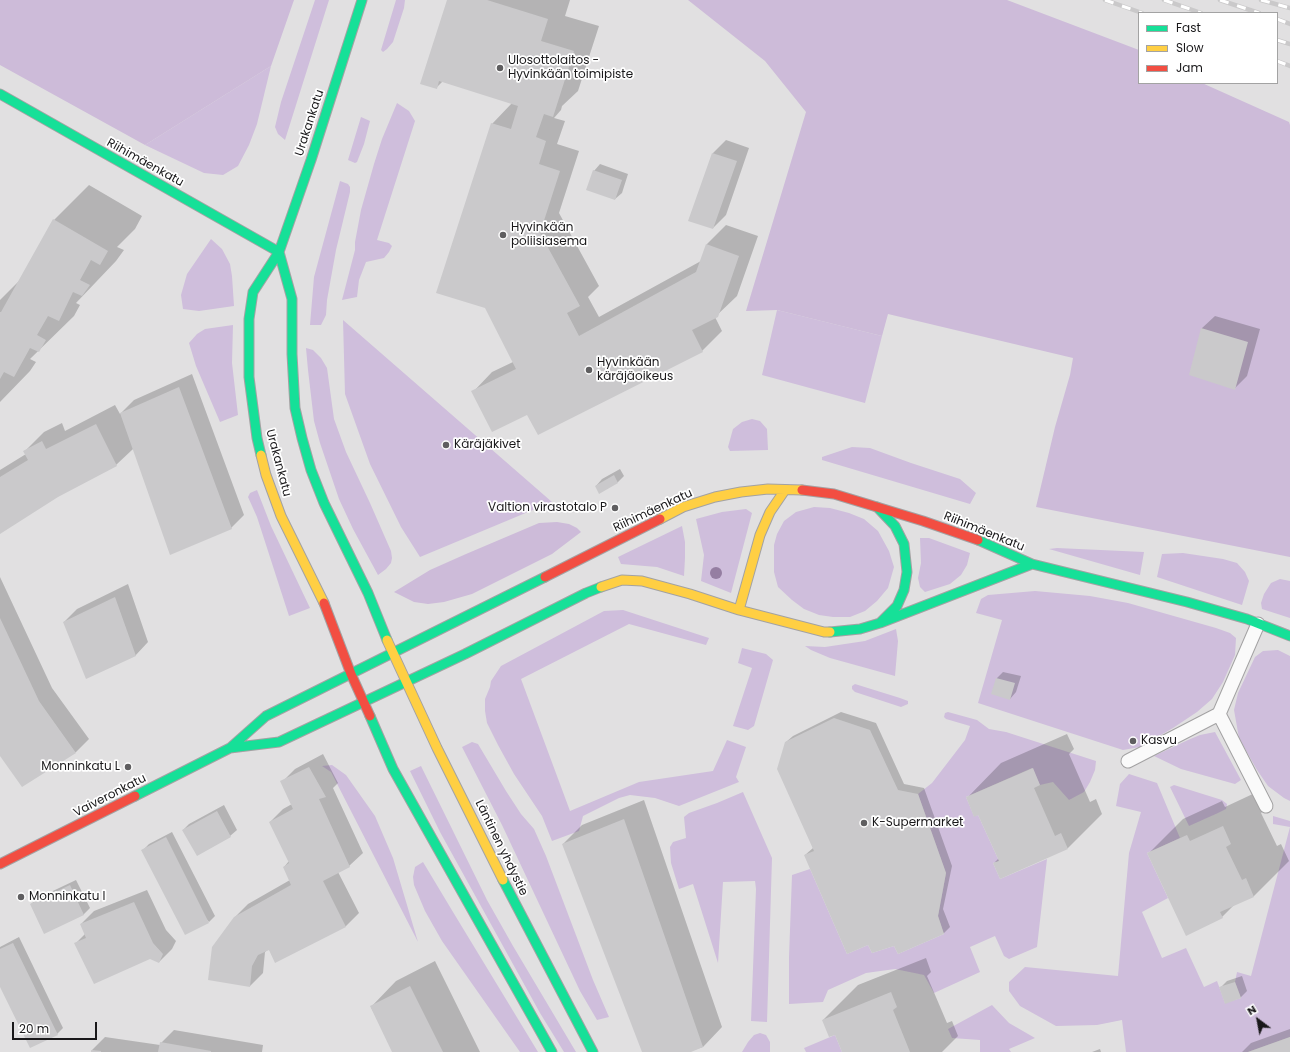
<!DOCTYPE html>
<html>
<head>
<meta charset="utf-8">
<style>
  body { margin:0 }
  #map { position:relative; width:1290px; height:1052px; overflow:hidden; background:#e1e0e1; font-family:Poppins,sans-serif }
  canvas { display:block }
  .legend { position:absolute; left:1138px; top:12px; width:140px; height:72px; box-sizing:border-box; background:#fff; border:1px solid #a3a3a3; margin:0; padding:5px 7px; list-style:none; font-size:12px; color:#19181a }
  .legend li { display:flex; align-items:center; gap:8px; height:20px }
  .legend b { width:20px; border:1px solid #a3a3a3 }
  .north { position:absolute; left:1238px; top:1000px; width:40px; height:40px; -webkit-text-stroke:3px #fff; paint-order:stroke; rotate:328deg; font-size:11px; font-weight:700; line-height:16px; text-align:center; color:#19181a }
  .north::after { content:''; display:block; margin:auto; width:14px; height:18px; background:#19181a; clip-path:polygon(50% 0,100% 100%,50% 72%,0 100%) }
  .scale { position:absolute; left:12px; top:1022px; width:85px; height:18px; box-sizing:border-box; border:2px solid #19181a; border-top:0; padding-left:5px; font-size:12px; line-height:14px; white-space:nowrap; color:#19181a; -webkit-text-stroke:3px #fff; paint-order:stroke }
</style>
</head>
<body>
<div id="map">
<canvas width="1290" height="1052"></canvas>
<ul class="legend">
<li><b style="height:5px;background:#16e098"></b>Fast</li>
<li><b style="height:5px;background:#ffcf43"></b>Slow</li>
<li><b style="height:5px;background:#f24e42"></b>Jam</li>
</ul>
<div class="north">N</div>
<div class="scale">20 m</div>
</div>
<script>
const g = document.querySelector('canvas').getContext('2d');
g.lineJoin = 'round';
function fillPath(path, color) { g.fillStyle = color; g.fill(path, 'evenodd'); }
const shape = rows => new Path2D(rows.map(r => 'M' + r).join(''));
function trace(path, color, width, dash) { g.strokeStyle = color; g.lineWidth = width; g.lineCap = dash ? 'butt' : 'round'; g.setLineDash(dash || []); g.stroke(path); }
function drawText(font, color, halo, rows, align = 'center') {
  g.font = font + ' Poppins,sans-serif'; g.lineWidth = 3.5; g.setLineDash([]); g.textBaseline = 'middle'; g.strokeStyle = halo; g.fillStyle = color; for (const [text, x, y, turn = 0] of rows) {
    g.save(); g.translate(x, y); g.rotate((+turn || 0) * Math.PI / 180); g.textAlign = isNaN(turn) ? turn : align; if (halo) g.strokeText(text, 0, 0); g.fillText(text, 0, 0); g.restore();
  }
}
fillPath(shape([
  [315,0,329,0,285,140,278,134,275,127,281,102],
  [396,0,405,0,404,8,393,42,387,49,383,52,381,50],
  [271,66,257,124,249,145,238,166,223,175,204,173,145,145],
  [397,103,409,111,415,121,377,240,389,243,392,246,389,252,384,258,366,262,359,280,357,297,342,300,355,250,355,242,361,210,374,164,382,139],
  [361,117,370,121,364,144,357,162,355,163,348,160],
  [340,181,348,184,350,187,350,192,336,250,327,300,326,315,321,325,310,325,314,277],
  [211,239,222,249,230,264,232,276,234,306,199,311,183,309,181,295,187,274],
  [777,310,882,336,865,403,762,375],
  [343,320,552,502,420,557,401,527,370,464,345,394],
  [233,325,232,363,238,415,220,422,196,366,189,343,197,334,205,329],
  [306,348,313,350,321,358,327,368,334,419,346,452,370,503,391,551,392,558,391,563,386,569,378,575,353,529,339,499,320,443,314,421,308,370],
  [752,419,760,421,767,429,768,450,730,451,728,447,733,429,742,422],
  [852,447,870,448,911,463,960,479,976,493,970,504,822,460,822,457],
  [257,490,271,526,310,608,289,616,257,517,248,497,250,493],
  [814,507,830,508,849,513,864,519,878,531,889,551,894,567,888,588,877,601,865,611,850,617,833,617,819,615,804,609,792,600,778,587,774,572,774,545,777,534,784,521,796,512],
  [746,509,752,513,731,593,701,581,704,555,696,519,722,512],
  [682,526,685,542,685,558,684,576,657,567,621,564,618,557],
  [920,538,929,538,970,553,967,565,961,575,950,584,925,592,920,587,918,578,921,563],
  [1057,548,1144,552,1140,575,1049,549],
  [1183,553,1223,559,1237,563,1245,572,1249,581,1242,605,1157,577,1162,554],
  [1280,579,1290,581,1290,618,1262,609,1261,603,1264,594,1271,583],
  [1035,591,1090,596,1128,603,1216,628,1230,633,1236,638,1235,655,1223,682,1212,699,1197,712,1173,728,1140,747,1123,750,978,703,1002,620,976,613,981,599,988,595],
  [623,610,709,638,706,645,629,624,521,679,570,811,639,782,713,771,727,740,746,747,736,777,739,782,679,806,655,798,630,795,619,798,583,816,579,831,552,841,542,816,514,774,498,745,487,723,485,711,485,699,490,687,491,681,501,666,604,611],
  [896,629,898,641,895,676,830,658,811,650,805,646,825,647,865,641],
  [742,648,766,654,773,660,754,726,748,730,733,726,752,668,738,663],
  [1278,650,1290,656,1290,801,1284,798,1268,786,1257,770,1239,738,1234,710,1238,693,1255,657,1263,651],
  [855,684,900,698,908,701,908,704,901,707,855,692,852,689,852,686],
  [948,712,977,720,989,729,1006,732,1096,761,1095,770,1090,782,1084,792,1069,800,1053,782,1040,785,1032,768,966,797,974,816,978,815,999,861,993,863,1000,879,1047,859,1037,947,1009,959,1004,956,995,936,970,947,980,972,934,993,924,975,895,969,866,973,828,990,823,1002,789,1004,789,957,792,875,810,869,847,954,868,945,872,953,894,946,898,954,944,934,938,916,946,873,918,794,932,783,965,740,970,726,946,719,944,717,945,713],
  [1215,732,1241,780,1235,784,1181,769,1154,756,1188,740,1200,735],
  [472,742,478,744,506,791,521,814,534,829,546,856,593,980,609,1017,597,1020,580,991,502,825,462,747],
  [332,765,346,775,375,816,393,858,418,942,331,772,322,766],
  [421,766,487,900,513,946,576,1052,564,1052,540,1013,440,832,410,771],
  [1129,774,1157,783,1180,838,1147,853,1168,898,1142,912,1162,958,1186,948,1204,987,1217,981,1225,1003,1241,998,1235,982,1237,972,1251,976,1290,827,1290,1037,1248,1052,1126,1052,1122,1020,1097,1025,1056,1026,1020,1006,1009,991,1009,982,1025,967,1118,976,1129,853,1141,812,1116,806,1120,784],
  [1174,785,1222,800,1227,804,1226,809,1218,813,1189,826,1170,787],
  [743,792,772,858,767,1022,751,1021,756,889,755,881,723,882,718,963,693,884,679,889,671,863,670,847,673,842,686,838,684,817,689,813,717,803],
  [1273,816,1290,821,1290,827,1273,824],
  [423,862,453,912,538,1052,520,1052,442,941,425,911,414,885,413,877,415,867],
  [992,1005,1009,1023,1035,1038,1009,1049,1011,1052,980,1052,980,1040,952,1038,948,1029],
  [760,1033,766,1035,770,1042,770,1052,742,1052,748,1042,754,1035],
  [835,1035,842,1052,806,1052,804,1048]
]), '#cfbedc');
fillPath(shape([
  [0,0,294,0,271,66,145,145,0,65],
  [688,0,1007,0,1139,50,1139,83,1202,83,1289,122,1290,125,1290,557,1036,507,1055,427,1070,375,1073,358,888,314,882,336,777,310,746,311,806,112,765,61],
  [557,522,569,524,577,528,581,532,552,554,472,594,444,602,428,604,414,602,394,592,430,570,466,554,539,523]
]), '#cdbbd9');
fillPath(shape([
  [448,0,570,0,565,16,599,26,578,91,562,106,561,110,554,118,565,121,557,144,579,151,559,213,599,286,588,297,599,317,701,261,707,244,726,225,758,236,737,296,715,317,722,331,702,351,528,413,473,392,492,372,513,362,492,124,512,103,443,81,436,88],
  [726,140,749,148,726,215,713,228,689,220,713,153],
  [600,164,628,174,622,193,615,199,594,171],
  [89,185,142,216,135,229,117,247,124,250,116,261,76,303,80,305,74,316,30,359,36,362,30,371,0,402,0,300,21,279,54,220],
  [1215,316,1260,329,1247,376,1234,389,1201,329],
  [192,374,244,515,231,528,133,449,116,465,57,496,0,533,0,470,26,454,25,451,44,432,62,423,65,431,115,405,120,414,134,400],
  [620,469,624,476,618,482,600,492,596,486,602,479],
  [0,577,52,688,89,739,76,752,23,785,0,755],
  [128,584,148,642,135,656,64,622,77,609],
  [1003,672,1021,676,1016,692,1010,699,993,693,997,678],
  [841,712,876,723,904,784,924,788,952,866,943,909,950,927,944,933,894,944,868,944,805,855,813,848,786,742,793,736],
  [1067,734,1074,749,1069,754,1090,802,1096,799,1102,814,1068,848,994,863,999,858,979,813,967,798,1001,763],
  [323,754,338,783,333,788,363,853,349,866,338,872,359,913,346,926,275,961,269,949,265,952,263,973,250,986,235,917,248,904,290,880,284,867,289,861,270,822,283,809,292,804,282,782,295,769],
  [1257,792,1265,809,1261,813,1277,846,1281,844,1289,861,1254,896,1235,904,1222,917,1148,854,1183,819,1222,801,1225,807],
  [644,800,722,1027,703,1047,688,1052,643,1052,563,844,582,825],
  [224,805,237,830,230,836,197,854,183,830,189,824],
  [172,832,215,916,209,922,143,850,149,844],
  [76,880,90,908,83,915,31,904,38,898],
  [147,890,166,930,176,941,172,949,159,962,150,958,75,944,85,934,81,924,94,911],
  [19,937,63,1028,57,1034,0,985,0,947],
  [926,958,931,972,927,976,947,1023,952,1021,958,1036,942,1052,844,1052,836,1034,823,1020,858,985],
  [435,961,480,1052,393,1052,371,1007,396,981],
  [1242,976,1247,991,1240,998,1220,988,1227,981],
  [1290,1029,1290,1052,1242,1052,1251,1043],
  [174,1030,263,1045,262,1052,92,1052,92,1050,105,1037,160,1045,161,1043],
  [1100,1049,1101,1052,1092,1052]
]), '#0003');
fillPath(shape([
  [447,0,487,0,548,19,541,41,574,51,553,117,544,114,536,137,546,141,539,164,560,171,540,233,580,306,567,313,579,336,696,272,706,244,739,256,718,317,692,330,703,352,538,435,527,415,492,432,471,391,516,369,485,308,436,293,491,123,511,129,518,106,439,81,437,89,420,84],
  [712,153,737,161,713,229,688,221],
  [593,170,622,180,615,200,586,190],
  [53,219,108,251,100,265,91,260,80,280,90,285,82,296,73,292,59,321,48,316,37,335,46,340,39,352,30,348,14,377,4,372,0,379,0,312,1,312],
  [1201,328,1248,342,1235,390,1189,375],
  [179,387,232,529,170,555,120,413],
  [96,424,117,466,58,497,0,534,0,477,28,460,23,451,42,441,46,449],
  [614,475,618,483,599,494,595,486],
  [115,597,136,656,86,679,63,622],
  [0,618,39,701,76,753,22,787,0,756],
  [996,678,1015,683,1010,700,991,694],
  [834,718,870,730,898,790,918,794,946,873,938,916,944,934,898,954,894,946,872,953,868,945,847,954,804,855,814,851,777,769,785,742],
  [309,767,326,797,319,799,350,867,323,881,346,927,275,963,269,950,258,955,252,966,250,987,208,980,212,947,234,917,291,885,283,867,289,863,269,822,293,809,280,781],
  [1033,768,1040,785,1034,788,1055,836,1061,833,1068,849,1000,879,993,863,999,861,978,815,974,817,966,797],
  [217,811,231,837,197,856,182,830],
  [624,819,703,1047,691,1052,642,1052,562,844],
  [1223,826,1231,844,1226,847,1242,880,1246,878,1254,897,1220,912,1223,918,1186,936,1147,853,1187,835,1190,841],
  [166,837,209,923,185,935,141,850],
  [70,885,84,915,44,934,30,904],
  [134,902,153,943,163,954,159,963,150,959,94,984,74,943,86,938,80,924],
  [13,943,58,1035,30,1048,0,987,0,949],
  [1235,982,1241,998,1225,1004,1219,987],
  [410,986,443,1052,392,1052,370,1006],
  [891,992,897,1007,893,1010,910,1052,842,1052,835,1035,829,1037,822,1020],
  [1290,1037,1290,1052,1248,1052],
  [160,1042,211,1051,211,1052,158,1052],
  [91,1050,101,1051,101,1052,91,1052]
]), '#cac9cb');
const lane = shape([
  [1219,714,1266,806],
  [1128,761,1219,714,1258,624]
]);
const fast = shape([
  [0,94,279,252],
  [279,252,292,299,292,354,295,408,302,438,311,470,324,503,368,593,387,640],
  [261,455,257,438,249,377,249,319,253,292,279,252,311,160,362,0],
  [877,507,895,526,904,544,907,572,904,590,897,606,881,622],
  [978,540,1032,564,1187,602,1247,619,1290,636],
  [830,632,860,629,880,623,1032,564],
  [370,716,393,769,552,1052],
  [230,748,279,742,465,654,586,593,601,587],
  [135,796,230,748,266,716,545,577],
  [503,880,593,1052]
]);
const slow = shape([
  [261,455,266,475,281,516,324,603],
  [660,519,683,507,715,497,741,492,768,489,802,490],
  [601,587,622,580,642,581,690,594,739,610,824,632,830,632],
  [739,610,760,535,770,512,785,490],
  [387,640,437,748,503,880]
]);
const jam = shape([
  [802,490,834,494,923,521,978,540],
  [545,577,660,519],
  [324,603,351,674,370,716],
  [0,864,135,796]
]);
trace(lane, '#a3a2a3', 15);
trace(fast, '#a3a2a3', 11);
trace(slow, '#a3a2a3', 11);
trace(jam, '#a3a2a3', 11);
trace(lane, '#fafafa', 13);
trace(fast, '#16e098', 9);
trace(slow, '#ffcf43', 9);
trace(jam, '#f24e42', 9);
const rail = shape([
  [1105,0,1142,13],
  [1164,0,1201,13],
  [1220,0,1259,13],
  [1261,0,1290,8],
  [1277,19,1290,24],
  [1277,40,1290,44],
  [1277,61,1290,66]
]);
trace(rail, '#cac9ca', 4.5);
trace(rail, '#fff', 3, [9]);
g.fillStyle = '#957ea2';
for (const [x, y] of [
  [716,573]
]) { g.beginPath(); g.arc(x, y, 6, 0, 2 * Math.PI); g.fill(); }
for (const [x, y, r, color] of [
  [500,68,4,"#5f5e60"],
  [503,235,4,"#5f5e60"],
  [589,370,4,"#5f5e60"],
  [446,445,4,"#5f5e60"],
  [615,508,4,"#5f5e60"],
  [1133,741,4,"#5f5e60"],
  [128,767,4,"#5f5e60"],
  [864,823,4,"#5f5e60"],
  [21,897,4,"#5f5e60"]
]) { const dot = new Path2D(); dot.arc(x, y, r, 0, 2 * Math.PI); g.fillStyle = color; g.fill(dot); trace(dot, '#fff', 1.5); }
drawText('12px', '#19181a', '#fff', [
  ["Ulosottolaitos -",508,61],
  ["Hyvinkään toimipiste",508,75],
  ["Hyvinkään",511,228],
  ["poliisiasema",511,242],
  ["Hyvinkään",597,363],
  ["käräjäoikeus",597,377],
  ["Käräjäkivet",454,445],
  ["Valtion virastotalo P",607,508,"right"],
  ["Kasvu",1141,741],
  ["Monninkatu L",120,767,"right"],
  ["K-Supermarket",872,823],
  ["Monninkatu I",29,897]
], 'left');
drawText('12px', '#19181a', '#fff', [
  ["Urakankatu",310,123,-72],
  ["Riihimäenkatu",145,163,29],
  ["Urakankatu",278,463,75],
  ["Riihimäenkatu",653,511,-25],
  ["Riihimäenkatu",984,532,22],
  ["Vaiveronkatu",110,796,-27],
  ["Läntinen yhdystie",501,848,64]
]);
</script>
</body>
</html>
